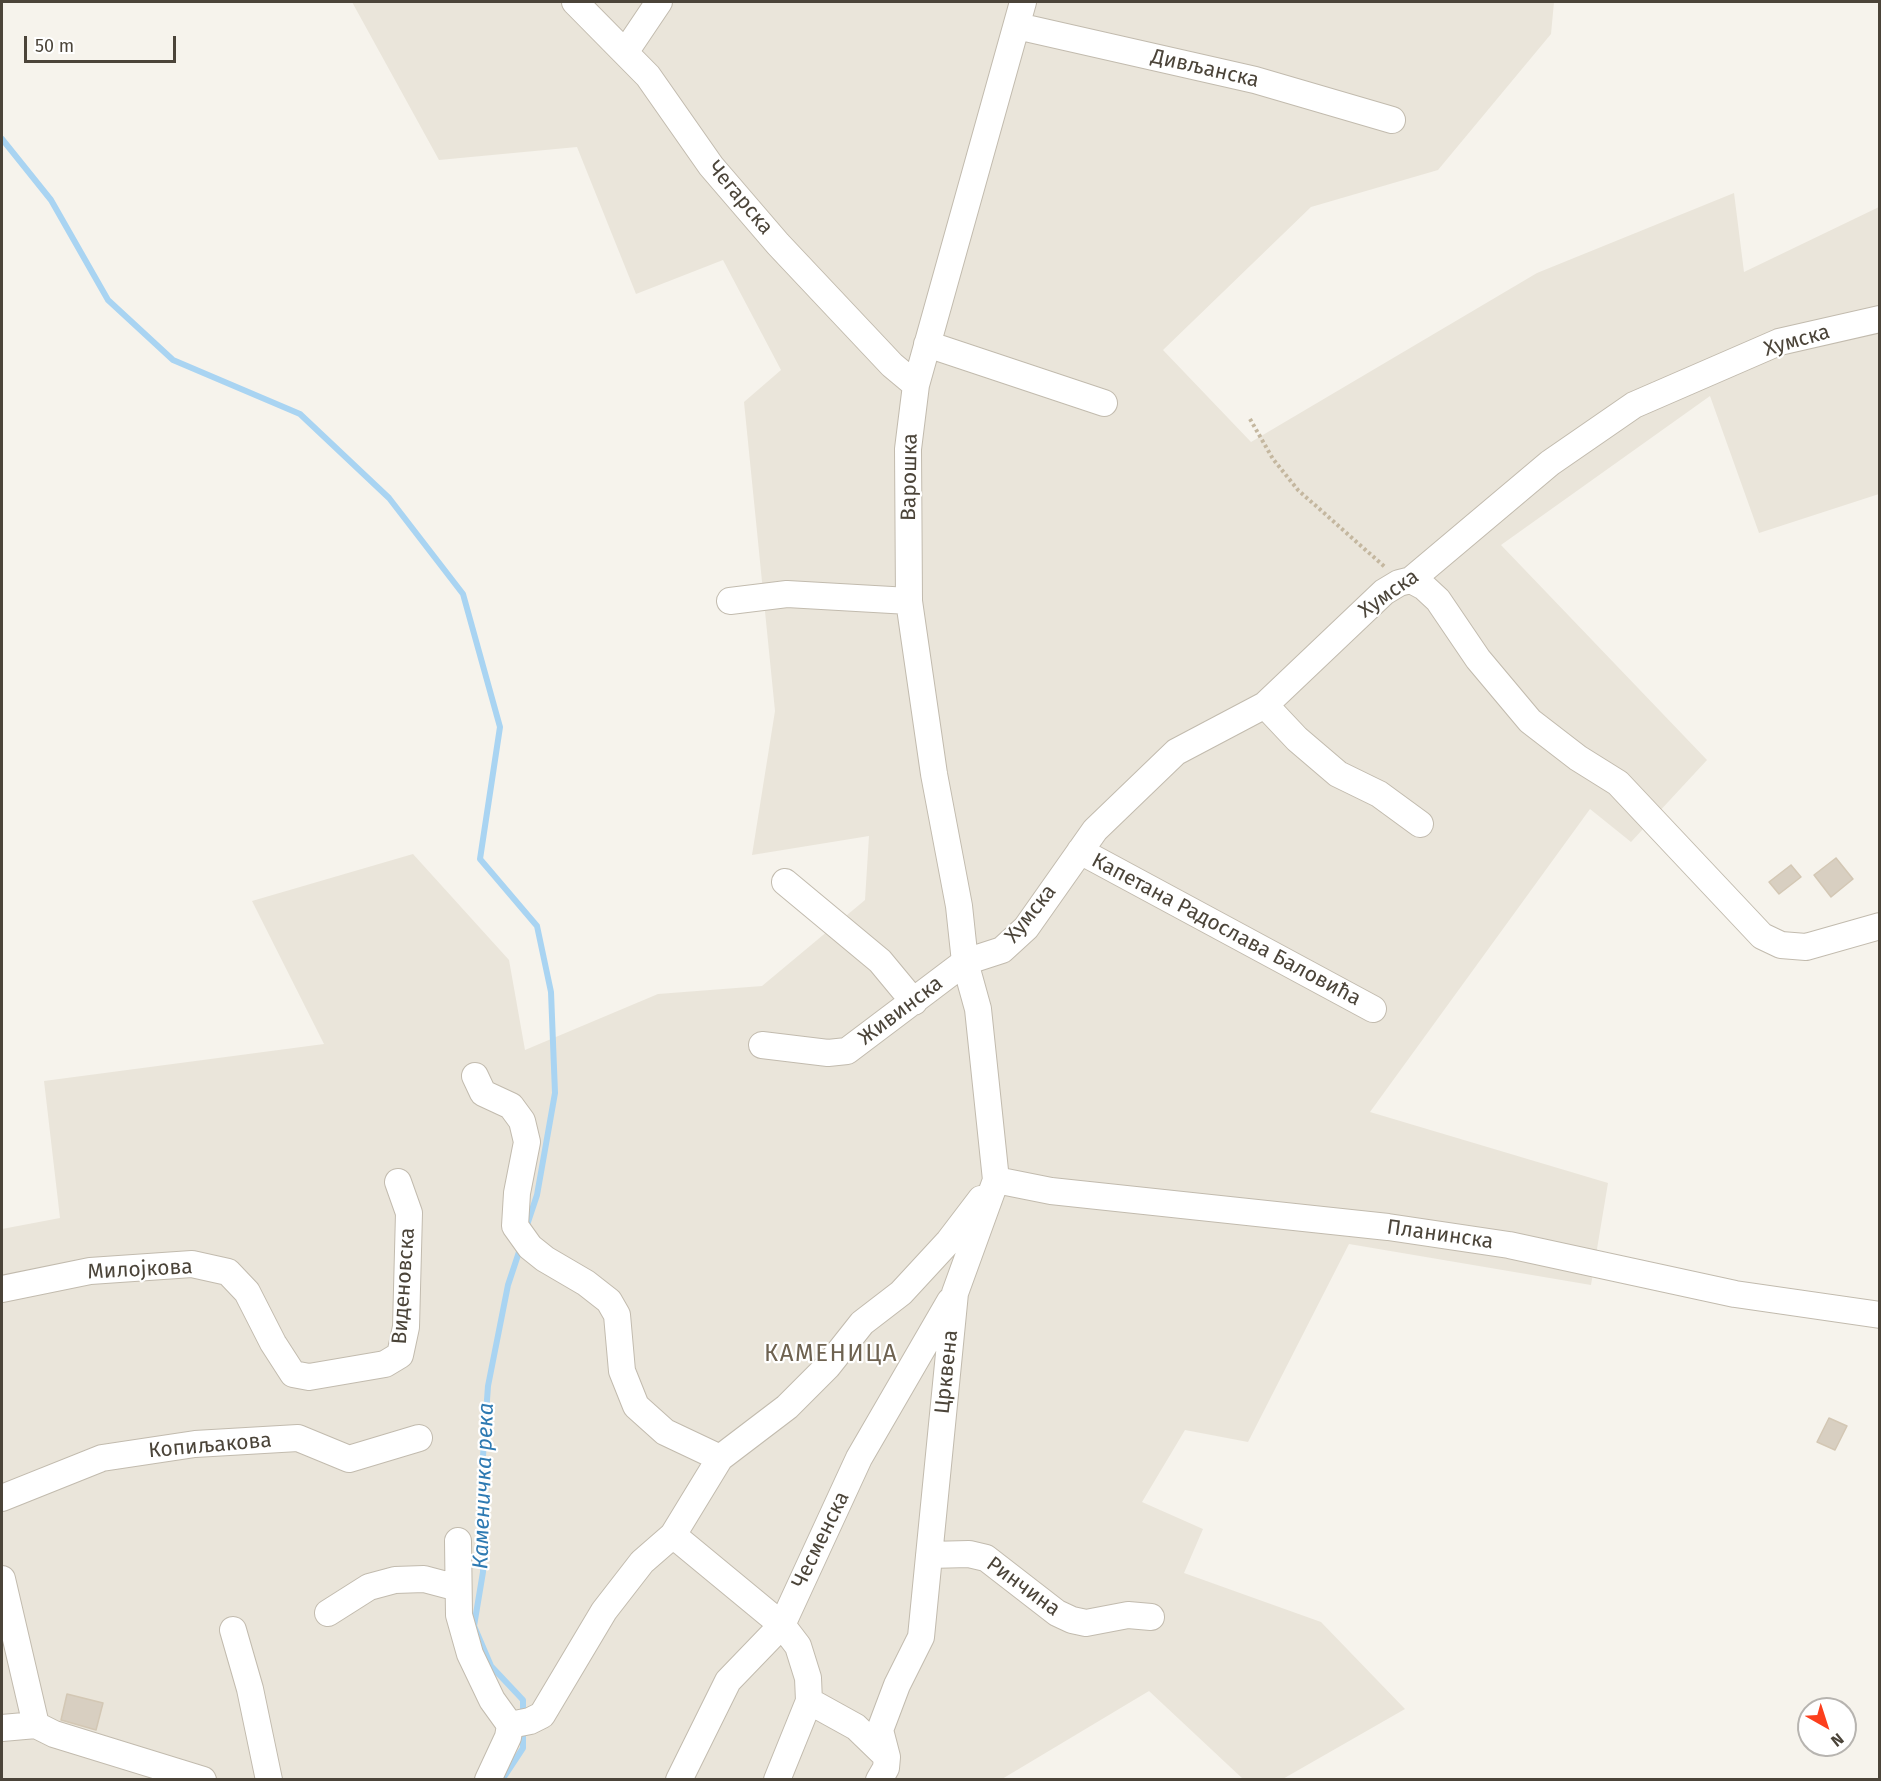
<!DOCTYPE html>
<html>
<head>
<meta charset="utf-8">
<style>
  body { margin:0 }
  #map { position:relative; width:1881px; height:1781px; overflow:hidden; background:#f6f3ec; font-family:"Fira Sans",sans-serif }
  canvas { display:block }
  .frame { position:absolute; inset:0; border:3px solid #4b4439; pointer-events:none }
  .north { position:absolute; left:1797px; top:1697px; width:60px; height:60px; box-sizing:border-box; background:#fff; border:2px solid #b7b4b0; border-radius:50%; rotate:141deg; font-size:16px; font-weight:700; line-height:24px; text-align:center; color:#4b4439 }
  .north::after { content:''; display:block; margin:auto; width:21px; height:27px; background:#fc3f1d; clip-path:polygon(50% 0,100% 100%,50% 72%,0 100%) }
  .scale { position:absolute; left:24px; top:36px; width:152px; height:27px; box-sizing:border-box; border:3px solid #4b4439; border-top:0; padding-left:8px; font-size:18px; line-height:21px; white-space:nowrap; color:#4b4439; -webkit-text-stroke:4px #fff; paint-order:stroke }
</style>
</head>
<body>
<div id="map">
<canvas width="1881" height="1781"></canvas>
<div class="frame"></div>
<div class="north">N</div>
<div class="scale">50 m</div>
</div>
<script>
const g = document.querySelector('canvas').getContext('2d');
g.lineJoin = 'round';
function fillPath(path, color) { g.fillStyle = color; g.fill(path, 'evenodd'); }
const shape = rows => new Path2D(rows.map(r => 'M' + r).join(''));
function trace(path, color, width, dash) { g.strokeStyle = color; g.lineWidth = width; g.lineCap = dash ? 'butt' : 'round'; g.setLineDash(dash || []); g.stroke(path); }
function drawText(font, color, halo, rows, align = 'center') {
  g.font = font + ' "Fira Sans",sans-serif'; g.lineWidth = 4.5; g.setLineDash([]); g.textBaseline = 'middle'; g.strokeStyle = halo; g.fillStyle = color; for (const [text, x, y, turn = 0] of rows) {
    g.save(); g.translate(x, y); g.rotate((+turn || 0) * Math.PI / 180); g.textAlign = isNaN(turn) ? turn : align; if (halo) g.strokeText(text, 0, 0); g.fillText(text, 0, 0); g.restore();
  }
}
fillPath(shape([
  [352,2,1554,2,1551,34,1438,170,1311,207,1163,350,1251,442,1537,273,1734,193,1744,272,1879,207,1879,494,1759,533,1710,396,1501,545,1707,760,1631,842,1590,809,1370,1112,1608,1183,1591,1285,1349,1244,1248,1442,1185,1430,1142,1502,1203,1529,1184,1573,1321,1622,1405,1709,1281,1780,1243,1779,1149,1691,1002,1779,2,1780,2,1229,60,1218,44,1081,324,1044,252,901,413,854,509,960,525,1050,658,994,762,986,865,900,869,836,752,855,775,711,744,402,781,370,723,260,636,294,577,147,439,160]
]), '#eae5da');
trace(shape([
  [2,139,51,200,108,300,173,360,300,414,389,498,463,594,500,727,480,859,537,926,551,992,555,1093,537,1195,526,1228],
  [521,1246,508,1285,488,1386,482,1470,483,1572,474,1626,491,1666,523,1700,523,1715],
  [502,1780,523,1748,523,1730]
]), '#a9d4f2', 6);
const building = shape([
  [1836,858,1853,879,1831,897,1814,875,1836,858],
  [1791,865,1801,877,1779,894,1769,882,1791,865],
  [1829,1418,1847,1426,1835,1450,1817,1442,1829,1418],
  [67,1694,103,1703,96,1730,61,1720,67,1694]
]);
fillPath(building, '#d8cfc1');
trace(building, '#d3c7b4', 1.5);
const minor = shape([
  [575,2,648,76,711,166,778,244,892,365,916,385],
  [1017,26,1255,80,1392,120],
  [626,51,659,2],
  [927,344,1104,403],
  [1411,580,1424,587,1438,600,1478,659,1530,721,1578,758,1618,783,1762,936,1781,945,1806,947,1880,926],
  [730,601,787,594,909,601],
  [1265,705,1297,739,1338,774,1379,794,1420,824],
  [1080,851,1373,1009],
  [785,882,880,961,914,1002],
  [762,1045,828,1053,847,1051,965,962,1002,950,1026,928,1095,830,1176,752,1265,705,1384,592,1399,583,1411,580,1550,463,1634,405,1779,342,1880,319],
  [475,1076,483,1093,511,1106,522,1121,527,1142,517,1193,515,1226,530,1247,545,1259,586,1283,609,1301,617,1315,622,1371,636,1406,665,1432,720,1458],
  [996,1180,1051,1191,1388,1227,1509,1245,1735,1294,1880,1315],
  [2,1289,90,1271,192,1264,228,1272,247,1292,273,1343,293,1374,309,1377,385,1364,400,1355,406,1327,409,1213,398,1182],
  [2,1498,102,1458,195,1444,298,1438,349,1459,419,1438],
  [673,1535,782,1625,798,1646,808,1678,809,1701,777,1780],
  [458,1541,459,1615,470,1654,492,1700,510,1725,508,1737,488,1780],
  [929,1555,969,1554,986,1558,1057,1613,1072,1620,1086,1623,1128,1615,1151,1617],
  [2,1579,36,1725],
  [328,1613,369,1587,395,1580,424,1579,458,1588],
  [233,1630,250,1689,269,1780],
  [809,1701,856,1727,887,1757],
  [510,1725,530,1721,542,1715,604,1611,642,1562,673,1535,720,1458,787,1407,828,1366,862,1323,901,1293,949,1241,981,1199],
  [2,1728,36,1725,54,1734,203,1780],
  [679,1780,728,1681,782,1625,859,1458,950,1301],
  [879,1780,886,1768,887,1757,880,1730,897,1685,921,1637,955,1293,996,1180,978,1009,965,962,959,906,934,774,909,601,908,449,916,385,1023,2]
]);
trace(minor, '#c2bbae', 28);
trace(shape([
  [1250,419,1273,459,1298,490,1386,568]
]), '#c4b79f', 4, [3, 3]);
trace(minor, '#fff', 26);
drawText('21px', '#4b4439', '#fff', [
  ["Дивљанска",1205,69,13],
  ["Чегарска",740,198,50],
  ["Хумска",1797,341,-16],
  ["Варошка",910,477,-89],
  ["Хумска",1389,594,-35],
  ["Хумска",1031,914,-51],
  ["Капетана Радослава Баловића",1226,930,28],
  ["Живинска",901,1011,-37],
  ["Планинска",1440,1235,8],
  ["Милојкова",140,1270,-3],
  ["Виденовска",404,1286,-86],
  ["Црквена",947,1372,-84],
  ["Копиљакова",210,1446,-5],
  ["Чесменска",821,1540,-64],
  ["Ринчина",1023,1587,36]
]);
drawText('italic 22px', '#2e7ab2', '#fff', [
  ["Каменичка река",484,1486,-88]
]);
g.letterSpacing = '1.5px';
drawText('24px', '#6e6250', '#fff', [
  ["КАМЕНИЦА",831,1354]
]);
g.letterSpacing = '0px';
</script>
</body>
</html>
